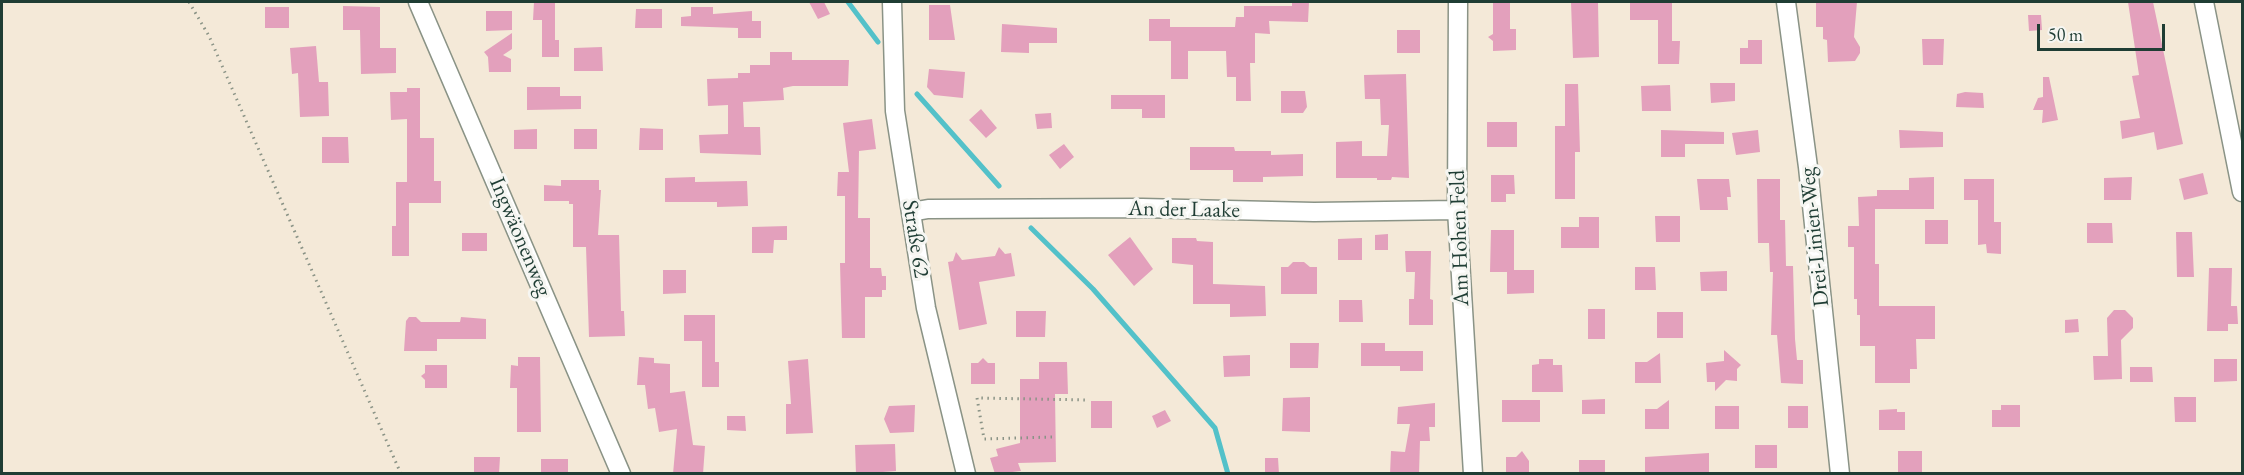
<!DOCTYPE html>
<html>
<head>
<meta charset="utf-8">
<style>
  body { margin:0 }
  #map { position:relative; width:2244px; height:475px; overflow:hidden; background:#f4e9d8; font-family:"EB Garamond",serif }
  canvas { display:block }
  .frame { position:absolute; inset:0; border:3px solid #1f3d34; pointer-events:none }
  .scale { position:absolute; left:2037px; top:24px; width:128px; height:27px; box-sizing:border-box; border:3px solid #1f3d34; border-top:0; padding-left:8px; font-size:18px; line-height:21px; white-space:nowrap; color:#1f3d34; -webkit-text-stroke:4px #f6f6f2; paint-order:stroke }
</style>
</head>
<body>
<div id="map">
<canvas width="2244" height="475"></canvas>
<div class="frame"></div>
<div class="scale">50 m</div>
</div>
<script>
const g = document.querySelector('canvas').getContext('2d');
g.lineJoin = 'round';
const shape = rows => new Path2D(rows.map(r => 'M' + r).join(''));
function trace(path, color, width, dash) { g.strokeStyle = color; g.lineWidth = width; g.lineCap = dash ? 'butt' : 'round'; g.setLineDash(dash || []); g.stroke(path); }
function fillPath(path, color) { g.fillStyle = color; g.fill(path, 'evenodd'); }
function drawText(font, color, halo, rows, align = 'center') {
  g.font = font + ' "EB Garamond",serif'; g.lineWidth = 6; g.setLineDash([]); g.textBaseline = 'middle'; g.strokeStyle = halo; g.fillStyle = color; for (const [text, x, y, turn = 0] of rows) {
    g.save(); g.translate(x, y); g.rotate((+turn || 0) * Math.PI / 180); g.textAlign = isNaN(turn) ? turn : align; if (halo) g.strokeText(text, 0, 0); g.fillText(text, 0, 0); g.restore();
  }
}
trace(shape([
  [848,2,878,42],
  [917,94,999,186],
  [1031,228,1093,289,1215,428,1228,474]
]), '#53c1c9', 5);
fillPath(shape([
  [534,2,555,2,555,40,559,40,559,57,542,57,542,20,533,20],
  [809,2,824,2,830,14,818,19],
  [1292,2,1309,2,1308,22,1269,21,1270,34,1255,33,1255,63,1250,63,1251,101,1236,101,1236,77,1227,77,1226,51,1188,51,1188,79,1171,79,1171,41,1149,41,1149,19,1170,19,1170,27,1235,27,1236,17,1244,17,1244,6,1292,6],
  [1493,2,1510,2,1510,29,1516,29,1516,50,1493,51,1493,41,1488,37,1493,34],
  [1571,2,1598,2,1599,57,1573,58],
  [1630,2,1672,2,1672,41,1680,41,1679,64,1658,64,1658,20,1630,20],
  [1816,2,1857,2,1854,37,1860,47,1860,53,1855,61,1828,62,1827,40,1823,39,1823,27,1816,27],
  [2128,2,2153,2,2183,144,2157,150,2154,132,2122,139,2120,121,2140,118,2132,76,2139,75],
  [929,5,950,5,955,40,929,40],
  [343,6,380,7,380,48,396,48,396,73,361,74,360,30,343,30],
  [265,7,289,7,289,28,265,28],
  [691,7,713,7,713,14,752,11,752,21,761,21,761,38,738,38,738,28,681,26,681,17,691,16],
  [636,9,662,9,662,28,635,28],
  [486,11,512,11,512,30,486,31],
  [2028,15,2041,15,2042,30,2029,31],
  [1002,24,1057,28,1057,43,1029,43,1029,53,1001,52],
  [1397,30,1420,30,1420,53,1397,53],
  [512,33,512,49,503,55,511,59,511,72,489,72,488,57,484,52],
  [1922,39,1944,39,1943,65,1923,65],
  [1748,40,1762,40,1762,64,1740,64,1740,48,1748,48],
  [316,46,319,82,328,82,329,116,300,117,298,73,292,74,290,48],
  [602,47,603,71,574,71,574,48],
  [770,52,792,52,792,60,849,60,848,86,793,86,783,88,784,100,743,102,744,127,760,127,761,155,700,153,699,135,728,134,728,105,708,106,707,79,738,78,738,73,750,73,750,65,770,65],
  [929,69,965,72,963,98,934,95,927,87],
  [1406,74,1409,178,1392,177,1391,180,1377,180,1377,178,1336,178,1336,142,1362,141,1362,156,1387,156,1389,125,1381,125,1380,99,1365,99,1364,75],
  [2043,77,2049,77,2058,120,2042,123,2043,110,2033,110,2038,98,2043,97],
  [1710,83,1735,83,1735,101,1711,103],
  [1565,84,1578,84,1580,152,1575,152,1575,199,1555,199,1555,126,1565,126],
  [1670,85,1671,111,1642,111,1641,86],
  [527,87,560,87,560,96,581,96,581,109,527,110],
  [407,88,420,88,420,138,434,138,434,181,441,181,441,203,409,203,409,256,392,256,392,226,396,226,396,182,407,182,407,119,391,120,390,92,407,92],
  [1281,91,1305,91,1307,107,1303,113,1281,113],
  [1965,92,1983,93,1984,108,1956,107,1957,94],
  [1111,95,1165,95,1165,118,1142,118,1142,109,1111,109],
  [981,109,997,128,986,138,969,120],
  [1051,113,1052,128,1037,129,1035,114],
  [872,119,876,149,859,151,858,218,870,218,870,268,881,268,882,276,886,276,886,290,882,290,882,297,865,297,865,338,842,338,840,263,845,263,845,196,837,196,838,172,849,172,843,123],
  [1487,122,1517,122,1517,147,1487,147],
  [640,128,663,129,663,150,639,150],
  [537,129,537,149,514,149,514,130],
  [574,129,597,129,597,149,574,149],
  [1661,130,1724,132,1724,144,1685,144,1685,157,1661,157],
  [1758,130,1760,152,1736,155,1732,133],
  [1899,130,1943,132,1943,147,1900,148],
  [322,137,348,137,349,163,322,163],
  [1064,144,1074,157,1060,169,1049,155],
  [1190,147,1234,147,1235,151,1271,151,1271,155,1303,154,1303,176,1263,177,1263,182,1233,182,1233,170,1190,170],
  [2203,173,2208,194,2184,200,2179,179],
  [1491,175,1514,175,1515,194,1506,194,1506,202,1491,202],
  [695,177,695,182,747,181,748,206,717,207,717,202,665,202,665,178],
  [1934,177,1934,209,1875,209,1875,264,1879,264,1879,306,1935,306,1935,339,1916,339,1917,369,1910,369,1910,383,1875,383,1875,346,1860,346,1860,315,1857,315,1857,299,1854,299,1854,247,1848,247,1848,226,1859,226,1858,197,1877,196,1877,190,1909,190,1909,178],
  [2132,177,2131,200,2104,200,2104,178],
  [1697,179,1729,179,1731,197,1727,197,1728,210,1700,210],
  [1757,179,1780,179,1780,220,1785,220,1786,266,1793,266,1795,339,1797,360,1803,360,1803,384,1781,383,1777,335,1771,335,1773,272,1770,272,1769,243,1758,243],
  [1964,179,1994,179,1994,222,2001,222,2001,254,1987,253,1986,244,1978,245,1978,200,1964,200],
  [561,180,599,180,599,190,601,190,598,235,619,235,621,311,624,311,625,336,589,337,586,247,573,247,573,204,569,204,569,201,544,201,544,185,561,186],
  [1655,216,1680,216,1680,242,1656,242],
  [1579,217,1599,217,1599,248,1561,248,1561,227,1579,227],
  [1925,220,1948,220,1948,244,1925,244],
  [2087,223,2112,223,2113,243,2087,243],
  [787,226,787,240,774,240,773,253,752,253,752,227],
  [1491,230,1514,230,1514,270,1534,270,1534,293,1507,294,1507,272,1490,272],
  [2176,232,2192,232,2194,277,2177,277],
  [462,233,487,233,487,251,462,251],
  [1388,234,1388,250,1375,250,1375,235],
  [1130,237,1153,269,1134,286,1108,255],
  [1172,238,1196,238,1197,241,1213,242,1213,284,1265,286,1266,316,1230,317,1230,304,1193,304,1193,265,1172,263],
  [1362,238,1362,260,1338,260,1338,239],
  [999,247,1005,254,1011,253,1015,276,979,282,987,324,959,330,948,262,953,261,956,252,962,260,995,256],
  [1405,251,1431,251,1430,299,1433,300,1433,325,1409,325,1409,299,1414,299,1415,272,1406,272],
  [1293,262,1304,262,1310,267,1317,267,1317,294,1281,294,1281,267,1288,267],
  [1635,267,1655,267,1656,290,1635,290],
  [2209,268,2232,268,2231,306,2237,306,2238,324,2228,324,2228,331,2207,331],
  [663,270,686,270,686,293,663,294],
  [1727,271,1727,291,1701,291,1700,272],
  [1339,300,1362,300,1363,322,1339,322],
  [1588,309,1605,309,1605,339,1588,339],
  [2114,310,2125,310,2133,318,2133,328,2121,340,2122,379,2094,380,2093,356,2108,356,2107,318],
  [1016,311,1046,311,1045,337,1016,337],
  [1657,312,1683,312,1683,338,1657,338],
  [684,315,715,315,715,362,719,362,719,387,702,387,702,341,684,341],
  [409,317,416,317,421,322,460,322,461,317,486,319,486,339,437,339,437,351,404,351,406,321],
  [2078,319,2079,332,2065,333,2065,320],
  [1290,343,1319,343,1318,368,1290,368],
  [1361,343,1385,343,1385,351,1423,351,1423,371,1400,371,1400,366,1361,366],
  [1724,350,1741,365,1737,369,1737,381,1726,380,1715,391,1715,382,1707,382,1706,363,1724,361],
  [1660,353,1661,383,1635,383,1635,362,1647,362],
  [1250,355,1250,376,1224,377,1223,356],
  [518,357,540,357,541,432,517,432,517,388,510,388,511,365,518,366],
  [639,357,654,358,654,363,670,364,670,393,685,391,693,445,705,446,703,474,673,474,677,429,659,432,655,408,648,409,645,385,637,385],
  [983,358,988,363,995,363,995,384,971,384,971,363,978,363],
  [808,359,813,433,786,434,786,404,791,404,788,361],
  [1539,359,1553,359,1553,365,1562,365,1563,392,1532,392,1532,365,1539,364],
  [2214,359,2237,359,2237,381,2214,382],
  [1039,362,1067,362,1068,394,1055,394,1056,462,1018,463,1021,471,995,474,990,458,998,456,996,449,1020,443,1020,379,1039,379],
  [425,365,447,365,447,388,425,388,425,380,421,376,425,373],
  [2130,367,2152,367,2153,382,2130,382],
  [1310,397,1310,432,1282,431,1283,398],
  [2174,397,2196,397,2196,422,2175,422],
  [1605,399,1605,414,1582,414,1582,400],
  [1502,400,1540,400,1540,422,1502,422],
  [1669,400,1669,429,1645,429,1645,409,1657,409],
  [1091,401,1112,401,1112,428,1091,428],
  [1435,403,1435,427,1429,427,1430,441,1420,441,1419,474,1390,474,1391,451,1405,452,1410,424,1397,424,1398,407],
  [915,405,914,432,890,433,884,419,889,406],
  [2001,405,2020,405,2020,427,1992,427,1992,410,2001,410],
  [1715,406,1739,406,1739,429,1715,429],
  [1788,406,1808,406,1808,428,1788,428],
  [1897,409,1897,412,1905,412,1905,430,1879,430,1879,410],
  [1165,410,1171,421,1157,428,1152,416],
  [727,416,745,416,746,431,727,430],
  [895,444,896,471,856,474,855,445],
  [1755,445,1777,445,1777,468,1755,468],
  [1522,451,1529,461,1529,474,1506,474,1506,457,1516,457],
  [1898,451,1922,451,1922,474,1898,474],
  [1709,453,1709,474,1645,474,1645,457],
  [474,457,500,457,499,474,474,474],
  [1265,458,1278,458,1279,474,1265,474],
  [541,459,568,459,568,474,541,474],
  [1579,460,1605,460,1605,474,1579,474]
]), '#e3a0bc');
const street = shape([
  [418,2,621,474],
  [892,2,895,111,926,308,966,474],
  [1458,2,1457,210,1473,474],
  [1786,2,1808,167,1840,474],
  [2204,2,2242,192],
  [911,212,928,209,1142,208,1314,212,1457,210]
]);
trace(street, '#8a9386', 21);
trace(shape([
  [189,2,209,36,401,474],
  [1052,437,984,439,977,398,1088,400]
]), '#8a9386', 3, [1.5, 4.5]);
trace(street, '#fff', 18);
drawText('22px', '#1f3d34', '#f6f6f2', [
  ["An der Laake",1184,210,1],
  ["Ingwäonenweg",520,237,67],
  ["Drei-Linien-Weg",1815,237,-96],
  ["Am Hohen Feld",1460,238,-92],
  ["Straße 62",915,239,81]
]);
</script>
</body>
</html>
